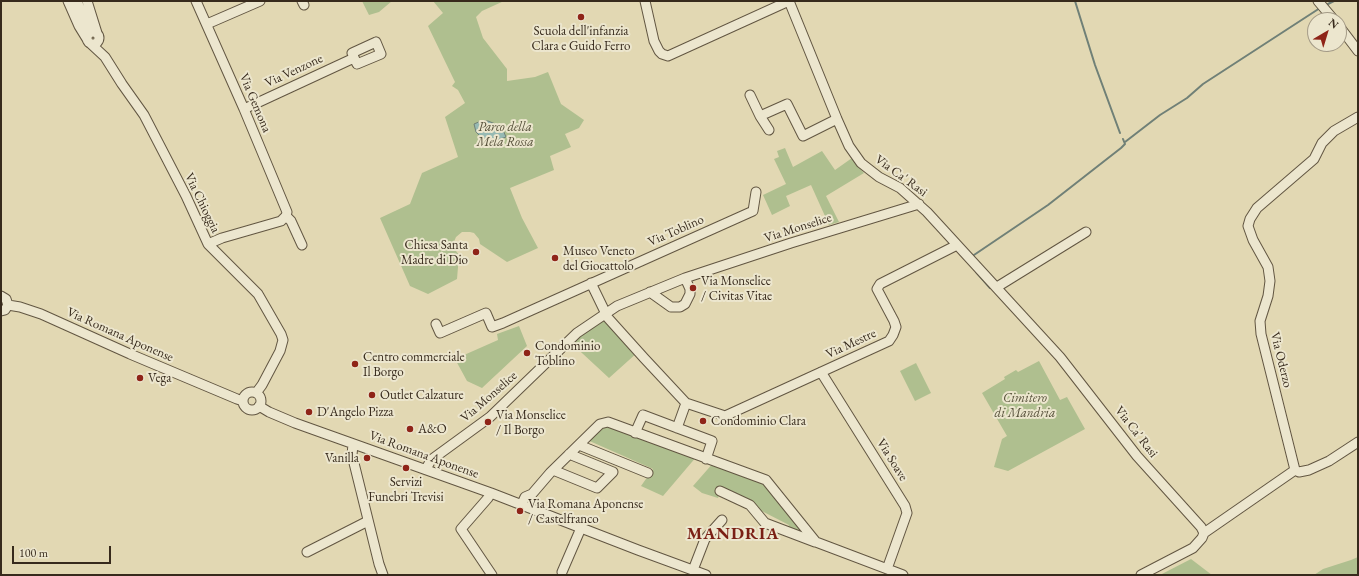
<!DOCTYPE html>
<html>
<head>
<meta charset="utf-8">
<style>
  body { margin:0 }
  #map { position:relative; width:1359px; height:576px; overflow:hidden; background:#e2d8b3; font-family:"EB Garamond",serif }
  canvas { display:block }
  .frame { position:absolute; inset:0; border:2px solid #372a1c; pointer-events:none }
  .north { position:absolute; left:1307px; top:12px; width:40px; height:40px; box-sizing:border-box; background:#ece6ce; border:1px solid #a49b87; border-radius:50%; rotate:38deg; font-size:11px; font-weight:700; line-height:16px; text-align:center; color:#372a1c }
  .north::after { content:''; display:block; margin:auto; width:14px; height:18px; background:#8f2418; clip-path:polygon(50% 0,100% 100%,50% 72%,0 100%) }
  .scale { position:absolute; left:12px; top:546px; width:99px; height:18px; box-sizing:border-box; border:2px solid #372a1c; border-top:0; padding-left:5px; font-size:12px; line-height:14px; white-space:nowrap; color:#372a1c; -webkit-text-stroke:3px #ece6ce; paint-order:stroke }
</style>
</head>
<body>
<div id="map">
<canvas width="1359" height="576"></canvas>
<div class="frame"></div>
<div class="north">N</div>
<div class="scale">100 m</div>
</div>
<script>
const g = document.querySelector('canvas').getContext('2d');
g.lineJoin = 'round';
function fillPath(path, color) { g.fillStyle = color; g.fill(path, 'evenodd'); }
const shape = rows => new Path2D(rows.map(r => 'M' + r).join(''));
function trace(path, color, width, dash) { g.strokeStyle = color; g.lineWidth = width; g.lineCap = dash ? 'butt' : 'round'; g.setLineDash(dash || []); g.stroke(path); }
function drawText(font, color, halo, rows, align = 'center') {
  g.font = font + ' "EB Garamond",serif'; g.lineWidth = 4; g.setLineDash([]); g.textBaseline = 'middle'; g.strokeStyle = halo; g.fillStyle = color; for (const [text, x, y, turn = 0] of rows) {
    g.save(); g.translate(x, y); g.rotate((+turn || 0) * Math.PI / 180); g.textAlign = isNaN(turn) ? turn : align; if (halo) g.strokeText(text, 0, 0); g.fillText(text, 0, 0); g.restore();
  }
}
fillPath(shape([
  [362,1,392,1,379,12,369,15],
  [433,1,504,1,482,11,476,17,483,38,507,69,507,81,535,77,548,72,561,104,584,120,579,128,565,134,571,147,550,156,554,170,510,188,522,218,538,248,507,262,480,244,479,239,474,233,470,232,462,232,456,237,453,244,456,251,459,255,457,279,428,294,410,286,380,218,410,204,422,173,458,157,445,117,465,103,458,90,452,86,455,82,428,26,443,13],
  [785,148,793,167,822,151,835,170,852,158,864,173,826,196,839,222,829,225,811,185,786,196,790,206,772,215,763,195,786,184,774,159,779,157,777,151],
  [606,313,638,352,609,378,569,341],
  [519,326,527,346,482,388,467,381,455,359,498,340,497,334],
  [1039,361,1060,400,1067,397,1085,429,1008,471,994,467,1002,439,1007,436,982,393,1005,379,1004,377,1016,370,1018,372],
  [916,363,931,393,915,401,900,371],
  [608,422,697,456,663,496,641,486,653,469,585,439],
  [714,462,766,480,816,542,786,531,789,525,750,505,720,492,718,498,702,493,693,486],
  [1358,557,1358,575,1314,575,1323,569,1351,560],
  [1191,559,1212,575,1160,575]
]), '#afbf8f');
const water = shape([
  [481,121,488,121,498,125,503,130,506,137,492,142,482,138,476,132,474,124,481,121]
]);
fillPath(water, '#96b9b3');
trace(water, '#708077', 1);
trace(shape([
  [1075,1,1095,65,1120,133],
  [1324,6,1334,1],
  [1125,142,1160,115,1187,98,1203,84,1320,8],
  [971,257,1048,205,1121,148,1125,144,1123,139],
  [976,272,990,288]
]), '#708077', 2);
const minor = shape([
  [68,1,79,26,87,39],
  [77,1,90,33],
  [87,1,97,33],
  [196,1,244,109,287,212,286,216,281,221,222,238,208,244],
  [302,1,304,5],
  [645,1,654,41,659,51,662,54,668,56,789,1],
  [789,1,837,119,849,146,861,163,879,177,900,188,927,212,1060,357,1137,456,1201,527,1204,533,1202,538,1193,548,1141,575],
  [1318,1,1334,20],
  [207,24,260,1],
  [1339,26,1358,51],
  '87 38a6 6 0 1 1 12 0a6 6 0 1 1-12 0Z',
  [376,42,381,54,357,64,352,53,376,42],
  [91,44,105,57,122,84,144,115,186,196,208,244,258,294,281,334,283,340,280,351,262,385,256,393],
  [750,95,760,116,787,104,803,136,837,119],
  [244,109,354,58],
  [760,116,769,130],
  [286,216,291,221,302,245],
  [591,283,608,318,644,358,686,403,725,416,889,341,893,335,896,327,894,321,877,289,880,284,957,245],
  [997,287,1086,232],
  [650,292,671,307,680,307,685,304,690,294,690,289,685,278],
  [1,296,6,299,8,305,5,310,1,311],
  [8,305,20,307,41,314,130,354,237,399,243,401],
  [436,324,440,333,486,313,492,327,503,323,753,211,756,192],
  [821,372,905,506,907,513,887,569],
  '243 401a9 9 0 1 1 18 0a9 9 0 1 1-18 0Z',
  [259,406,269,412,295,423,491,493,638,550,706,575],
  [677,428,686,403],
  [635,433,643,415,712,441,706,459],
  [353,444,352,455,379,564,383,575],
  [579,445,648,473],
  [426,469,431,460,490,417,577,333,617,306,685,278,791,243,919,204],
  [553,470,597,488,613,472,569,454],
  [1295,470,1299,472,1309,470,1329,461,1358,442],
  [720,491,750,505,765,523,815,542],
  [491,493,488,498,461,529,492,575],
  [521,506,525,497,532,494,550,473,600,424,608,422,766,480,816,542,903,575],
  [1204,533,1295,470,1261,334,1260,321,1268,296,1270,281,1268,267,1253,240,1248,226,1250,219,1257,208,1314,159,1322,143,1334,131,1358,117],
  [307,552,368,521],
  [693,570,705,539,722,520],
  [562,572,581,528]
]);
trace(minor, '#625642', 11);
trace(minor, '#ece6ce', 9);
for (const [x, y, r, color] of [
  [581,17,4,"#8f2418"],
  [476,252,4,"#8f2418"],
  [555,258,4,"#8f2418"],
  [693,288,4,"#8f2418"],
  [527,353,4,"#8f2418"],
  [355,364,4,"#8f2418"],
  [140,378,4,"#8f2418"],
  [372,395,4,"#8f2418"],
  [309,412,4,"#8f2418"],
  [703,421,4,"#8f2418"],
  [488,422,4,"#8f2418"],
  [410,429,4,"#8f2418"],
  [367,458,4,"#8f2418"],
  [406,468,4,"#8f2418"],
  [520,511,4,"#8f2418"]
]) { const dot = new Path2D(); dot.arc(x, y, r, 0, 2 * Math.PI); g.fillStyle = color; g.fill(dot); trace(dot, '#ece6ce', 1.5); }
drawText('13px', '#372a1c', '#ece6ce', [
  ["Scuola dell'infanzia",581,31,"center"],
  ["Clara e Guido Ferro",581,46,"center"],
  ["Chiesa Santa",468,245,"right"],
  ["Madre di Dio",468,260,"right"],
  ["Museo Veneto",563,251],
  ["del Giocattolo",563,266],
  ["Via Monselice",701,281],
  ["/ Civitas Vitae",701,296],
  ["Condominio",535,346],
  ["Toblino",535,361],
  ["Centro commerciale",363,357],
  ["Il Borgo",363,372],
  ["Vega",148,378],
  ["Outlet Calzature",380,395],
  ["D'Angelo Pizza",317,412],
  ["Via Monselice",496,415],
  ["/ Il Borgo",496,430],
  ["Condominio Clara",711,421],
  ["A&O",418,429],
  ["Vanilla",359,458,"right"],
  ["Servizi",406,482,"center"],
  ["Funebri Trevisi",406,497,"center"],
  ["Via Romana Aponense",528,504],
  ["/ Castelfranco",528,519]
], 'left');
drawText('13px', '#372a1c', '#ece6ce', [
  ["Via Venzone",294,71,-25],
  ["Via Gemona",255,103,67],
  ["Via Ca' Rasi",901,176,36],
  ["Via Chioggia",202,203,64],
  ["Via Monselice",798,228,-18],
  ["Via Toblino",676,231,-24],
  ["Via Romana Aponense",120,335,24],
  ["Via Mestre",851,344,-25],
  ["Via Oderzo",1281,360,76],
  ["Via Monselice",489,397,-41],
  ["Via Ca' Rasi",1136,432,52],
  ["Via Romana Aponense",424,455,20],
  ["Via Soave",892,460,58]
]);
drawText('italic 13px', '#554f39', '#ece6ce', [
  ["Parco della",505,127],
  ["Mela Rossa",505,142],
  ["Cimitero",1025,398],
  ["di Mandria",1025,413]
]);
g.letterSpacing = '1px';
drawText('bold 17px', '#7a1f14', '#ece6ce', [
  ["MANDRIA",733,534]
]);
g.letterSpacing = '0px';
</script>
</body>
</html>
